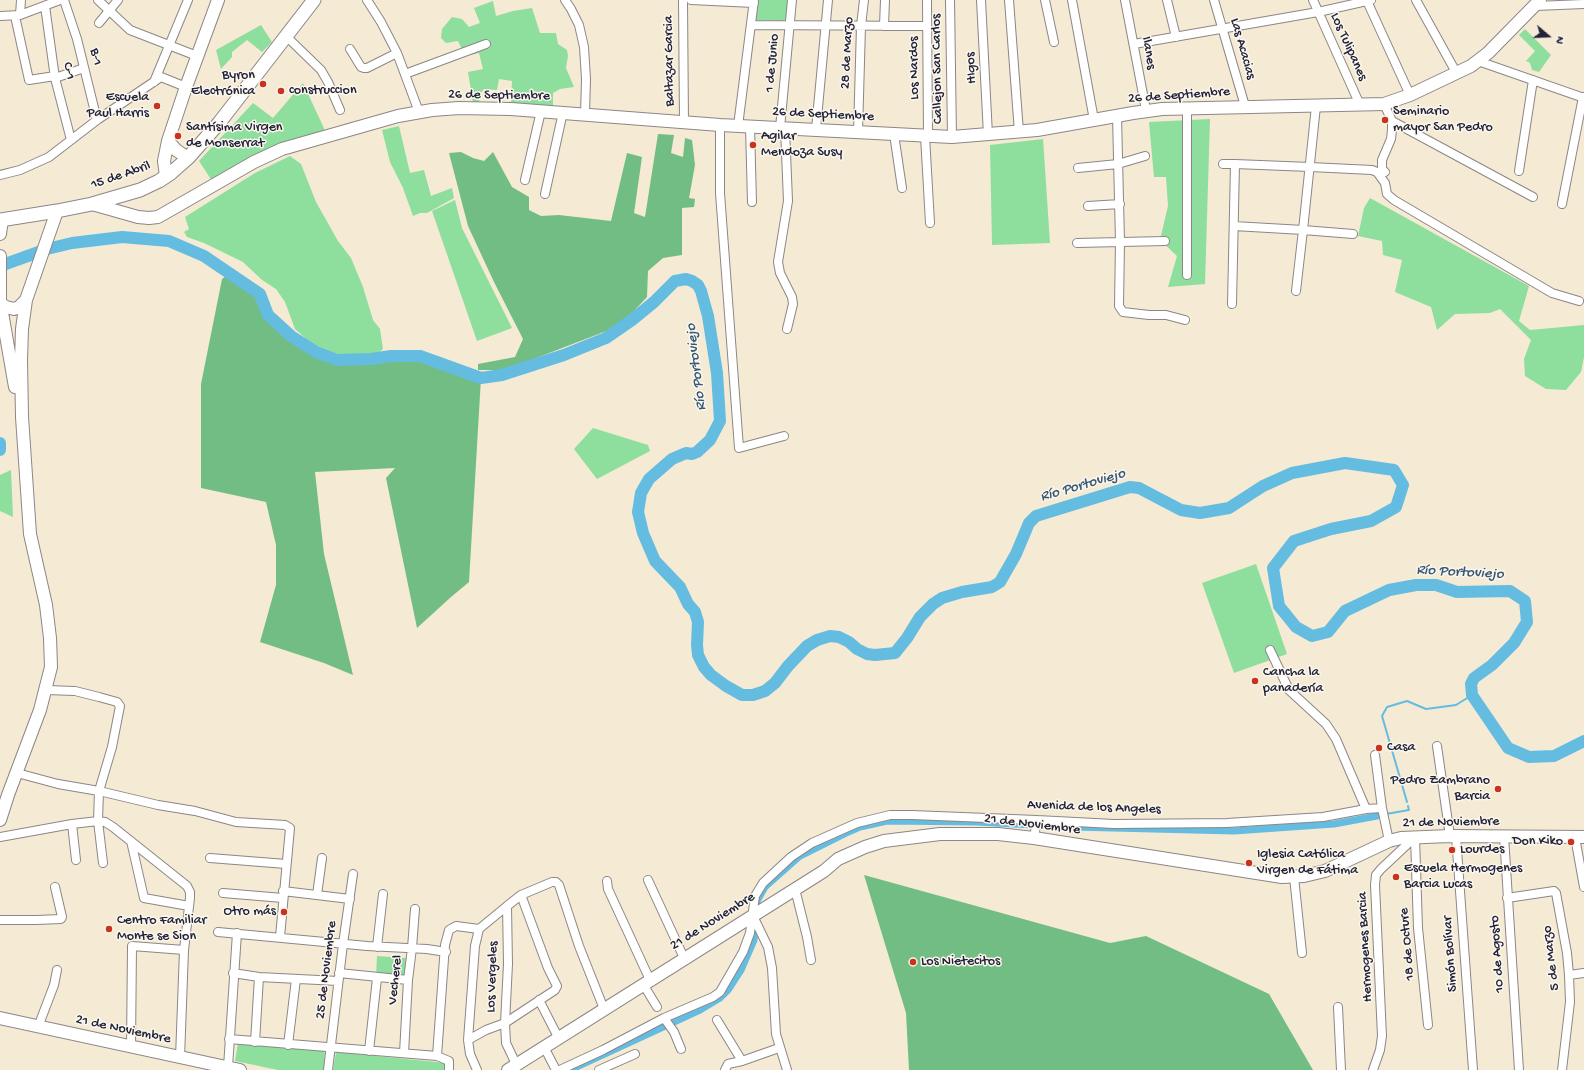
<!DOCTYPE html>
<html>
<head>
<meta charset="utf-8">
<style>
  body { margin:0 }
  #map { position:relative; width:1584px; height:1070px; overflow:hidden; background:#f5ead3; font-family:"Gochi Hand",sans-serif }
  canvas { display:block }
  .north { position:absolute; left:1528px; top:16px; width:40px; height:40px; -webkit-text-stroke:3px #fbf7ec; paint-order:stroke; rotate:109deg; font-size:11px; font-weight:700; line-height:16px; text-align:center; color:#22223b }
  .north::after { content:''; display:block; margin:auto; width:14px; height:18px; background:#22223b; clip-path:polygon(50% 0,100% 100%,50% 72%,0 100%) }
</style>
</head>
<body>
<div id="map">
<canvas width="1584" height="1070"></canvas>
<div class="north">N</div>
</div>
<script>
const g = document.querySelector('canvas').getContext('2d');
g.lineJoin = 'round';
function fillPath(path, color) { g.fillStyle = color; g.fill(path, 'evenodd'); }
const shape = rows => new Path2D(rows.map(r => 'M' + r).join(''));
function trace(path, color, width, dash) { g.strokeStyle = color; g.lineWidth = width; g.lineCap = dash ? 'butt' : 'round'; g.setLineDash(dash || []); g.stroke(path); }
function drawText(font, color, halo, rows, align = 'center') {
  g.font = font + ' "Gochi Hand",sans-serif'; g.lineWidth = 3; g.setLineDash([]); g.textBaseline = 'middle'; g.strokeStyle = halo; g.fillStyle = color; for (const [text, x, y, turn = 0] of rows) {
    g.save(); g.translate(x, y); g.rotate((+turn || 0) * Math.PI / 180); g.textAlign = isNaN(turn) ? turn : align; if (halo) g.strokeText(text, 0, 0); g.fillText(text, 0, 0); g.restore();
  }
}
fillPath(shape([
  [758,0,789,0,787,21,756,20],
  [493,1,496,16,513,11,532,8,540,33,556,33,558,44,567,50,568,56,566,68,574,87,560,89,553,93,553,107,511,105,512,81,499,79,497,90,484,89,480,94,479,103,473,103,468,72,483,69,479,53,465,56,458,41,446,43,441,38,442,29,452,17,462,19,469,27,480,23,474,8],
  [261,25,272,42,262,52,247,40,232,52,232,57,221,69,216,50],
  [1525,29,1551,55,1539,72,1532,70,1530,63,1526,61,1535,51,1519,35],
  [303,83,328,137,277,153,216,187,199,161,253,103,273,118],
  [1210,119,1205,284,1168,287,1177,256,1160,240,1168,206,1166,177,1154,177,1149,122],
  [399,126,410,173,424,170,431,196,452,188,454,198,427,213,420,213,413,216,403,188,390,162,382,130],
  [1043,139,1050,243,992,245,990,145],
  [290,156,301,164,316,202,338,241,351,258,363,287,373,320,380,329,383,349,377,354,340,356,314,346,295,329,285,302,276,289,262,280,243,262,204,243,187,237,184,232,189,229,185,217,255,173],
  [1370,198,1529,286,1519,321,1530,330,1584,325,1584,357,1581,372,1566,390,1546,389,1525,376,1524,359,1531,340,1500,309,1490,313,1455,314,1437,330,1431,307,1395,292,1402,260,1383,255,1382,241,1358,236,1364,208],
  [455,200,462,228,512,328,477,341,432,211],
  [593,428,648,445,650,451,597,479,574,449],
  [11,470,13,517,0,511,0,475],
  [1256,564,1287,654,1234,673,1202,583],
  [377,956,406,958,404,977,376,977],
  [238,1043,325,1047,324,1070,278,1070,235,1061],
  [336,1052,446,1063,446,1070,333,1070]
]), '#8ede9d');
fillPath(shape([
  [658,134,674,135,671,153,683,157,685,138,692,140,695,165,689,198,695,199,694,207,682,208,682,255,663,258,648,271,647,297,632,313,609,330,505,370,478,370,478,364,515,357,523,339,494,282,468,226,449,153,461,152,473,158,484,161,493,152,512,187,529,197,529,210,541,216,559,215,611,221,627,153,642,157,634,213,645,217],
  [230,273,260,294,268,315,288,333,316,352,337,360,371,359,406,356,447,366,481,378,469,582,451,597,417,628,386,478,395,468,315,472,324,554,353,675,324,663,260,642,276,585,276,545,266,502,201,488,201,384,222,279],
  [864,875,1110,943,1146,936,1269,994,1313,1070,909,1070,906,1013]
]), '#72bd84');
trace(shape([
  [1407,802,1382,716,1387,707,1407,701,1426,709,1456,705,1472,695],
  [1386,814,1409,810,1408,806]
]), '#64bce1', 2);
trace(shape([
  [757,906,757,901,765,887,800,856,846,833,860,827,887,821,976,822,1072,827,1234,831,1334,824,1377,816],
  [570,1070,700,1010,720,998,728,990,741,970,754,940,756,923]
]), '#64bce1', 7);
trace(shape([
  [0,266,47,249,72,243,122,237,169,241,204,256,260,294,268,315,291,336,316,352,337,360,371,359,391,356,420,356,481,378,502,375,564,355,606,338,632,320,654,302,675,281,686,279,692,281,698,285,701,291,708,316,717,373,720,421,710,440,697,452,692,454,686,453,672,459,649,479,641,493,638,512,643,533,655,561,680,587,688,604,695,612,698,622,697,645,698,655,704,667,711,675,726,686,742,695,753,695,765,691,775,683,788,666,807,646,817,640,830,636,839,637,849,642,857,649,867,654,875,655,895,653,907,638,920,617,933,604,942,598,962,592,992,587,1000,582,1016,554,1029,523,1036,516,1130,487,1139,488,1181,510,1200,513,1229,508,1263,486,1292,473,1345,463,1394,470,1403,485,1396,507,1371,521,1331,529,1294,541,1273,568,1279,606,1296,627,1312,636,1328,632,1345,611,1389,590,1416,585,1436,585,1457,592,1510,591,1525,601,1527,622,1514,643,1492,665,1474,678,1471,684,1472,695,1508,748,1529,757,1554,756,1584,741],
  [0,443,0,450]
]), '#64bce1', 12);
const street = shape([
  [64,0,77,39,97,120],
  [98,0,130,30,197,56],
  [367,0,381,22,397,53,419,112],
  [565,0,571,9,579,25,584,47,586,79,585,114],
  [683,0,684,123],
  [691,0,754,3],
  [927,0,928,136],
  [950,0,952,137],
  [981,0,988,135],
  [1009,0,1019,132],
  [1045,0,1054,42],
  [1072,0,1094,120],
  [1125,0,1146,110],
  [1167,0,1176,37],
  [1214,0,1245,106],
  [1313,0,1360,105],
  [1416,0,1457,74],
  [1367,1,1410,95],
  [45,6,55,78,71,140],
  [1535,6,1584,4],
  [20,15,21,0],
  [0,16,20,15,60,0],
  [15,16,29,80,55,76],
  [99,23,118,0],
  [752,25,927,26],
  [884,26,885,0],
  [287,37,321,70,328,82,340,110],
  [1134,44,1318,12,1371,0],
  [350,49,361,67,364,68,367,68,397,53],
  [1478,61,1584,98],
  [405,74,486,44],
  [55,78,84,68],
  [154,82,188,0],
  [1384,104,1392,121,1392,130,1391,139,1382,160,1382,169,1385,172],
  [1316,106,1303,230,1353,234],
  [1187,108,1187,275],
  [1117,116,1120,242,1119,306,1123,312,1149,315,1166,315,1185,320],
  [1392,121,1533,197],
  [720,125,720,193,739,448,784,436],
  [738,126,754,0],
  [750,127,752,202],
  [780,128,792,0],
  [785,128,788,201,778,262,780,273,792,297,793,304,787,329],
  [816,129,828,0],
  [858,132,861,26,864,0],
  [894,134,902,188],
  [925,136,930,223],
  [1223,164,1235,164],
  [1078,168,1118,164,1145,156],
  [1519,171,1533,80],
  [0,175,20,170,49,157,97,120,161,77,186,87],
  [525,180,541,111],
  [545,194,563,112],
  [1562,204,1583,97],
  [1088,206,1120,204],
  [1234,226,1303,230,1296,291],
  [1077,243,1165,241],
  [1232,304,1235,164,1310,167,1372,170,1377,172,1385,183,1387,194,1394,200,1552,293,1579,301],
  [1270,650,1289,690,1326,724,1336,739,1366,809],
  [46,690,75,691,99,697,117,702,120,706,112,747,99,791,158,805,195,811,236,822,285,825,290,828,280,937],
  [1437,746,1450,836],
  [1375,755,1382,808,1389,841],
  [17,773,58,784,99,791,98,821,103,863],
  [72,824,76,860],
  [1456,836,1473,1070],
  [1504,836,1519,1070],
  [0,837,72,824,98,821,105,822,113,827,187,886,190,892,190,898,184,950,180,1058],
  [1415,837,1418,928,1428,1025],
  [1575,837,1584,887],
  [1034,838,1037,820],
  [131,841,144,898,189,906],
  [210,858,286,864],
  [1294,877,1302,953],
  [648,880,684,958],
  [607,881,608,889,650,980],
  [795,889,807,937,811,960],
  [283,891,350,899],
  [223,893,283,898],
  [317,895,322,858],
  [1507,898,1554,891,1556,893,1567,953,1569,975,1570,1002,1562,1070],
  [753,916,768,947,772,968,776,1034,787,1070],
  [0,920,36,920,61,919,62,917,55,887],
  [218,932,367,946,427,949,446,952],
  [377,947,383,894],
  [233,973,259,977,338,981],
  [339,973,408,980],
  [1569,975,1584,973],
  [643,984,657,1007],
  [539,1000,558,1037],
  [1338,1007,1341,1070],
  [664,1018,674,1032,681,1049],
  [717,1020,742,1061],
  [38,1027,54,985,57,970],
  [229,1039,437,1056,449,1061,449,1070],
  [468,1040,486,1030,505,1023,555,990,557,986,548,968,521,895],
  [255,1042,259,977],
  [288,1045,296,979],
  [131,1047,132,946,184,950],
  [544,1047,556,1070],
  [369,1051,377,978],
  [404,1053,408,980,412,948,415,909],
  [437,1056,445,945,449,930,456,926,479,929,507,906],
  [516,1064,506,1043,505,1023,508,964,507,906,521,895,552,882,556,882,559,885,579,946,604,1009],
  [228,1067,237,933],
  [328,1070,343,944,353,874],
  [477,1070,470,1054,468,1040,475,946,479,929],
  [560,1070,603,1050,664,1018,713,997,720,992,743,952,750,933,755,896,763,883,791,857,812,843,857,823,890,815,912,815,1037,820,1114,824,1227,823,1323,817,1366,809,1382,808],
  [599,1070,635,1054],
  [725,1070,728,1064,742,1061,779,1048],
  [1373,1070,1380,1050,1382,1036,1375,885,1376,875,1381,869,1415,837]
]);
const secondary = shape([
  [188,158,176,150,168,141,186,87,218,0],
  [166,176,164,161,168,141],
  [92,204,138,217,149,218,158,217,254,162,282,149,398,116,432,110,459,108,511,109,720,125,952,137,1037,130,1133,113,1162,109,1384,104,1410,95,1471,66,1488,53,1540,0],
  [0,234,2,220],
  [0,256,0,301,15,387],
  [1,304,6,307,14,309,19,307,26,300],
  [0,820,8,795,40,710,51,667,50,638,46,605,30,534,22,417,21,360,22,329,26,300,57,211],
  [0,1018,240,1070],
  [508,1070,824,871,838,859,865,847,884,841,940,834,998,834,1034,838,1282,877,1304,876,1325,871,1389,841,1401,838,1450,836,1584,837]
]);
const primary = shape([
  [0,220,57,211,92,204,140,190,159,181,171,173,188,158,219,123,314,0]
]);
trace(street, '#8c8687', 10);
trace(secondary, '#8c8687', 14);
trace(primary, '#8c8687', 15);
trace(street, '#fff', 8);
trace(secondary, '#fff', 12);
trace(primary, '#fff', 13);
for (const [x, y, r, color] of [
  [263,84,4,"#c8321e"],
  [281,91,4,"#c8321e"],
  [157,106,4,"#c8321e"],
  [1385,120,4,"#c8321e"],
  [178,136,4,"#c8321e"],
  [753,145,4,"#c8321e"],
  [1255,681,4,"#c8321e"],
  [1379,748,4,"#c8321e"],
  [1498,789,4,"#c8321e"],
  [1571,842,4,"#c8321e"],
  [1452,850,4,"#c8321e"],
  [1249,863,4,"#c8321e"],
  [1396,877,4,"#c8321e"],
  [284,912,4,"#c8321e"],
  [109,929,4,"#c8321e"],
  [913,962,4,"#c8321e"]
]) { const dot = new Path2D(); dot.arc(x, y, r, 0, 2 * Math.PI); g.fillStyle = color; g.fill(dot); trace(dot, '#fbf7ec', 1.5); }
drawText('14px', '#22223b', '#fbf7ec', [
  ["Los Tulipanes",1348,47,66],
  ["Las Acacias",1242,49,74],
  ["28 de Marzo",848,53,-87],
  ["Ilanes",1148,53,80],
  ["B-1",95,57,78],
  ["Baltazar Garcia",670,61,-91],
  ["1 de Junio",773,63,-85],
  ["Los Nardos",915,68,-91],
  ["HIgos",972,68,-93],
  ["Callejon San Carlos",938,69,-91],
  ["C-1",68,71,80],
  ["26 de Septiembre",499,96,1],
  ["26 de Septiembre",1179,96,-4],
  ["26 de Septiembre",823,115,3],
  ["15 de Abril",121,176,-19],
  ["Avenida de los Angeles",1094,808,2],
  ["21 de Noviembre",1451,823,-1],
  ["21 de Noviembre",1032,825,7],
  ["21 de Noviembre",713,922,-32],
  ["18 de Octure",1408,944,-95],
  ["Hermogenes Barcia",1366,947,-93],
  ["Simón Bolívar",1451,954,-94],
  ["10 de Agosto",1498,954,-94],
  ["5 de Marzo",1552,958,-97],
  ["25 de Noviembre",327,970,-83],
  ["Los Vergeles",493,977,-88],
  ["Vecherel",396,980,-84],
  ["21 de Noviembre",123,1030,12]
]);
drawText('14px', '#22223b', '#fbf7ec', [
  ["Byron",255,76,"right"],
  ["Electrónica",255,92,"right"],
  ["construccion",289,91],
  ["Escuela",149,98,"right"],
  ["Paul Harris",149,114,"right"],
  ["Seminario",1393,112],
  ["mayor San Pedro",1393,128],
  ["Santísima Virgen",186,128],
  ["de Monserrat",186,144],
  ["Agilar",761,137],
  ["Mendoza Susy",761,153],
  ["Cancha la",1263,673],
  ["panadería",1263,689],
  ["Casa",1387,748],
  ["Pedro Zambrano",1490,781,"right"],
  ["Barcia",1490,797,"right"],
  ["Don Kiko",1563,842,"right"],
  ["Lourdes",1460,850],
  ["Iglesia Católica",1257,855],
  ["Virgen de Fátima",1257,871],
  ["Escuela Hermogenes",1404,869],
  ["Barcia Lucas",1404,885],
  ["Otro más",276,912,"right"],
  ["Centro Familiar",117,921],
  ["Monte se Sion",117,937],
  ["Los Nietecitos",921,962]
], 'left');
drawText('italic 15px', '#395875', '#fbf7ec', [
  ["Río Portoviejo",697,367,-97],
  ["Río Portoviejo",1083,486,-16],
  ["Río Portoviejo",1460,573,3]
]);
</script>
</body>
</html>
